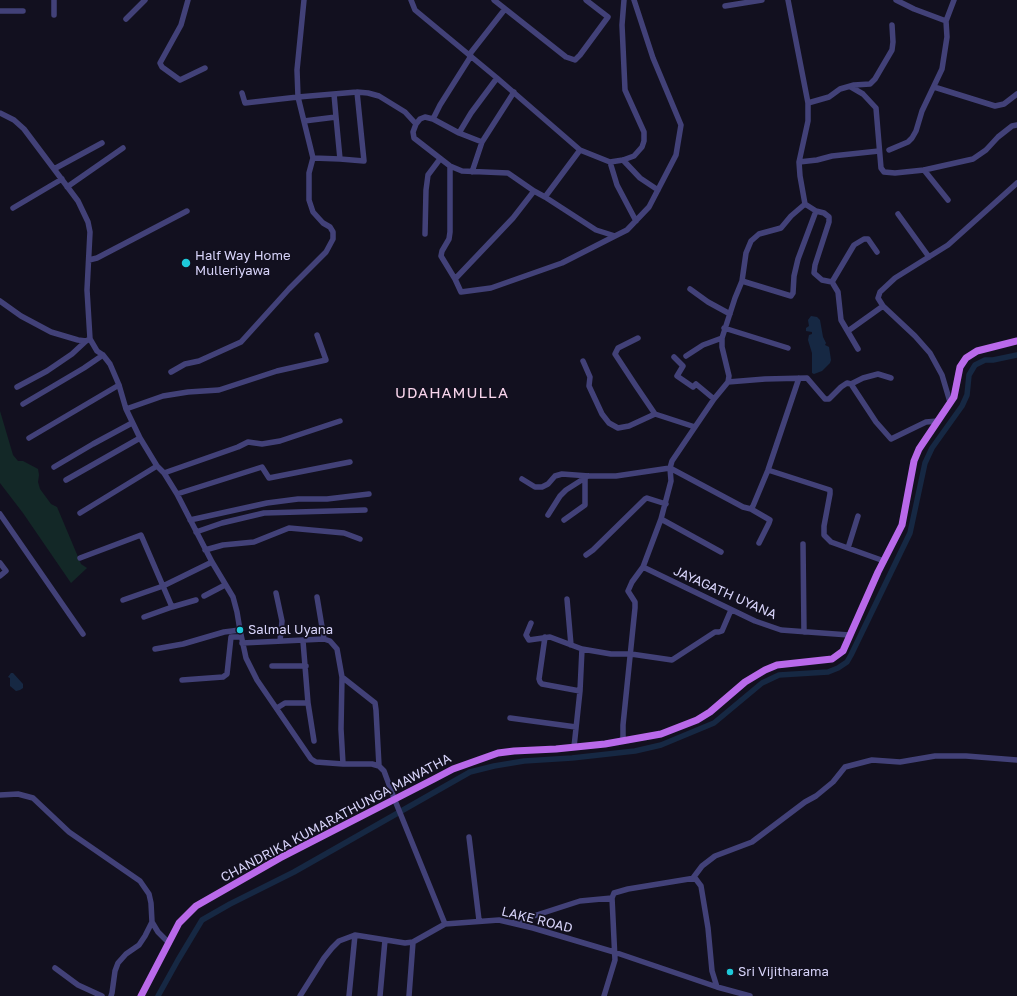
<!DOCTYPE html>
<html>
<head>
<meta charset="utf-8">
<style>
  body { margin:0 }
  canvas { display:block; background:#12101f }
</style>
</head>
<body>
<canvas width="1017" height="996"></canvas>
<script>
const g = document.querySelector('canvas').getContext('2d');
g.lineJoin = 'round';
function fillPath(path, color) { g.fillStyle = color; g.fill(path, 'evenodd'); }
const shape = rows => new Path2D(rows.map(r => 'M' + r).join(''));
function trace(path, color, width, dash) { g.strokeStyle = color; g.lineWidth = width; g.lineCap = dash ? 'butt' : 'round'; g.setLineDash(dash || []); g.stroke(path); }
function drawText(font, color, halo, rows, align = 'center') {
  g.font = font + ' "Golos Text",sans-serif'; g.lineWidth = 3.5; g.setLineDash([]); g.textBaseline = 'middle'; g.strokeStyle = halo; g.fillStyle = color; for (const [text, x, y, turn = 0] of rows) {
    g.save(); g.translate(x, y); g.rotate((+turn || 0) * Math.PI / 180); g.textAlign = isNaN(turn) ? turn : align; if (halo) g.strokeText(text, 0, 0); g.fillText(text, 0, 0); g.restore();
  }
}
fillPath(shape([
  [0,411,13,455,18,461,23,461,38,469,39,475,38,482,40,489,51,504,57,507,81,564,87,568,71,583,23,513,0,483]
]), '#132827');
fillPath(shape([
  [811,316,817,317,820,320,823,337,826,343,825,345,829,347,831,360,830,363,822,371,814,374,812,373,812,353,808,340,809,335,812,334,812,332,806,331,806,328,809,326,808,320],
  [11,673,13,673,23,684,23,688,20,690,16,691,10,686,10,678,8,677]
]), '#162843');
trace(shape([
  [158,996,178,960,202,920,230,904,294,872,470,772,494,766,524,761,572,758,635,751,661,745,714,723,762,683,779,675,828,672,838,668,847,662,851,655,910,533,925,463,932,448,962,406,967,395,969,375,975,365,985,360,993,360,1017,355]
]), '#162843', 5.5);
trace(shape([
  [188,0,181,25,160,63,162,67,180,80,205,68],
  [411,0,415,10,497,78,471,113,459,133,433,119,425,117,420,119,416,124],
  [494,0,566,57,575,60,580,55,608,17,586,0],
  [896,0,914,9,946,21],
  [725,6,762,0],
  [0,11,23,11],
  [54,15,54,0],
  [126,19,145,0],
  [469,55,505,9],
  [497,78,580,150,610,162,623,160,634,156,642,147,644,141,644,132,625,90,622,25,624,0],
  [851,87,863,94,876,108,881,168,884,172,895,173,924,170,973,159,986,150,998,137,1012,126,1017,125],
  [934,87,995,106,1004,104,1017,94],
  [242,93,245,103,298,97,297,70,304,0],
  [334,94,336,117],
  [808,103,829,97,840,89,854,85,870,84,875,79,892,50,893,42,892,25],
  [0,113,14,120,24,129,78,201,88,222,90,232,87,290,90,339,97,351,103,355,110,364,119,385,126,409,140,438,157,466,164,473,177,494,212,562,233,597,237,612,240,630,246,658,257,680,311,759,316,762,343,764,372,764,379,766,384,771,394,798,445,924],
  [433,119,440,105,471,56],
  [304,121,336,117,340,159,313,158,298,97,357,92,368,93,379,96,405,112,416,124,413,132,414,138,450,166,462,171,508,173,534,191,513,218,455,279,461,292,491,288,562,263,615,236],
  [459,133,482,142],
  [580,150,545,197,596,230,615,236,627,230,649,207,676,155,681,125,653,58,634,0],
  [889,150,908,142,912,138,916,131,922,111,942,69,947,37,946,21,954,0],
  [340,159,364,161,357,92],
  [623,160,640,178,658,190],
  [610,162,617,185,636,221],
  [799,162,817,160,832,156,879,151],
  [450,166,450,232,449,239,442,251,441,256,455,279],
  [54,169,102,143],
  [924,170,948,200],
  [472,172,482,142,514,92],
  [67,187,123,148],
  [534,191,545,197],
  [805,204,816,211],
  [13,208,62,179],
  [898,214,929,257],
  [425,234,426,190,428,175,440,159],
  [89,260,97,258,187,211],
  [742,281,791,296,793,293,794,276,798,259,816,211,824,213,829,217,829,222,815,265,814,273,822,280,832,282,838,292,841,320,858,349],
  [832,282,854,245,864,239,868,239,877,252],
  [690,289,708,302,730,314],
  [0,301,21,316,51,332,78,340,86,341,90,339],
  [724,328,788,348],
  [848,331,883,306],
  [638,338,618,348,615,354,636,386,655,414,695,427],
  [686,356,703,345,722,338],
  [674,357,683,366,677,376,693,387,696,384,714,399],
  [583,361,590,377,589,386,602,414,609,423,618,428,629,426,655,414],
  [171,372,185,364,199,361,241,342,289,289,326,252,333,239,333,232,330,227,323,223,313,212,309,200,309,173,313,158],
  [728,382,765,379,807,378,825,399,829,399,841,387,847,383,851,384,876,422,891,439,926,422,938,421],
  [851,384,863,378,878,374,891,378],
  [17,387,47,371,72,354,86,341],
  [950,402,942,375,930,353,915,336,883,306,878,298,880,292,895,278,948,245,1017,183],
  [23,404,84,368,103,355],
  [126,409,163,396,188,392,219,390,277,371,326,360,317,335],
  [29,438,119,385],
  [54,467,93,444,132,423],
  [768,470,830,490,830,494,824,526,824,535,831,542,884,561],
  [164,473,238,447,248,442,262,444,280,441,340,421],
  [522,479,535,487,542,487,548,484,555,476,562,474,589,476,616,476,670,468,743,507,751,509,753,506,768,470,799,378],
  [66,480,140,438],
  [177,494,262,467,269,478,350,462],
  [751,509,770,520,769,523,759,543],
  [80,513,157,466],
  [0,514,83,634],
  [548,515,560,496,566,490,588,476],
  [661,519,721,552],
  [190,520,267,503,298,499,327,499,369,494],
  [564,520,585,505,585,478],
  [196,532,222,523,264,513,365,510],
  [803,544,804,632],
  [848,548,858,516],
  [205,550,223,545,254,542,289,528,344,533,360,539],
  [586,555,593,550,645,499,647,498,666,504],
  [80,558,141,535,172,607,144,617],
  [0,563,6,571,0,576],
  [643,567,755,621,781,630,849,635],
  [276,593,282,621,280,641],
  [204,596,225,585],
  [317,597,324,639],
  [567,599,571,645],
  [123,600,163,586,212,562],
  [172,607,196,600],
  [531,623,526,635,529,640,550,637,582,649],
  [545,637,539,679,540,682,542,684,580,691],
  [303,641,308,703,314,741],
  [242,643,324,639,330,641,337,649,342,677,375,703,376,710,379,766],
  [155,649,183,644,224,632,240,630],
  [272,666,306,666],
  [342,677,341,729,343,764],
  [182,680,223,677,227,674,231,637,241,637],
  [277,708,285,703,308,703],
  [510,718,576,727],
  [623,741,623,725,635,608,635,602,628,591,632,582,643,567,661,519,671,481,670,468,672,461,695,427,714,399,728,382,729,376,722,347,722,338,735,298,742,281,746,253,751,241,759,234,781,228,791,216,805,204,800,176,799,162,808,121,808,103,788,0],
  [574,747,580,691,582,649,611,654,631,654,672,660,715,632,719,632,722,631,731,610],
  [0,795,18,794,33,798,69,832,140,881,149,894,151,903,152,922,145,936,139,945,126,954,118,963,115,971,112,993,111,996],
  [469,837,479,920],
  [693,878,702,866,715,856,752,842,805,802,816,796,833,782,845,767,872,760,900,762,935,756,966,756,1017,760],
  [612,898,614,893,628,889,695,878,701,886,708,928,712,971,717,987],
  [152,922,158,932,169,943],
  [512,923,580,901,612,898,615,960,604,996],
  [55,968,78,985,102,996],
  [300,996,324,958,332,948,339,941,355,935],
  [349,996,355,935,405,943,413,942,445,924,499,920,533,928,614,952,717,987,750,996],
  [380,996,385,940],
  [409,996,413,942]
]), '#424178', 5.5);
trace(shape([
  [141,996,179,923,196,906,280,858,434,779,453,769,498,753,514,751,556,749,605,744,661,734,697,720,710,712,745,682,765,670,777,665,832,659,843,651,878,572,902,525,914,461,919,449,954,397,960,367,966,358,977,351,1017,341]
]), '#b969ea', 7);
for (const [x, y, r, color] of [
  [186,263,5,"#1ec9da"],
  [240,630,4,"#1ec9da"],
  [730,972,4,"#1ec9da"]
]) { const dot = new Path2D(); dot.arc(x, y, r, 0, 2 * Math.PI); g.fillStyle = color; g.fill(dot); trace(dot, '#12101f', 1.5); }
drawText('13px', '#d7d3f9', '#12101f', [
  ["Half Way Home",195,256],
  ["Mulleriyawa",195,271],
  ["Salmal Uyana",248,630],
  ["Sri Vijitharama",738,972]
], 'left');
drawText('13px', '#d7d3f9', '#12101f', [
  ["JAYAGATH UYANA",725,593,24],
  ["CHANDRIKA KUMARATHUNGA MAWATHA",336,818,-28],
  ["LAKE ROAD",537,920,14]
]);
g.letterSpacing = '1px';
drawText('15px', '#f9d5ec', '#12101f', [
  ["UDAHAMULLA",452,393]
]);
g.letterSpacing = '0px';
</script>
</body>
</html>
